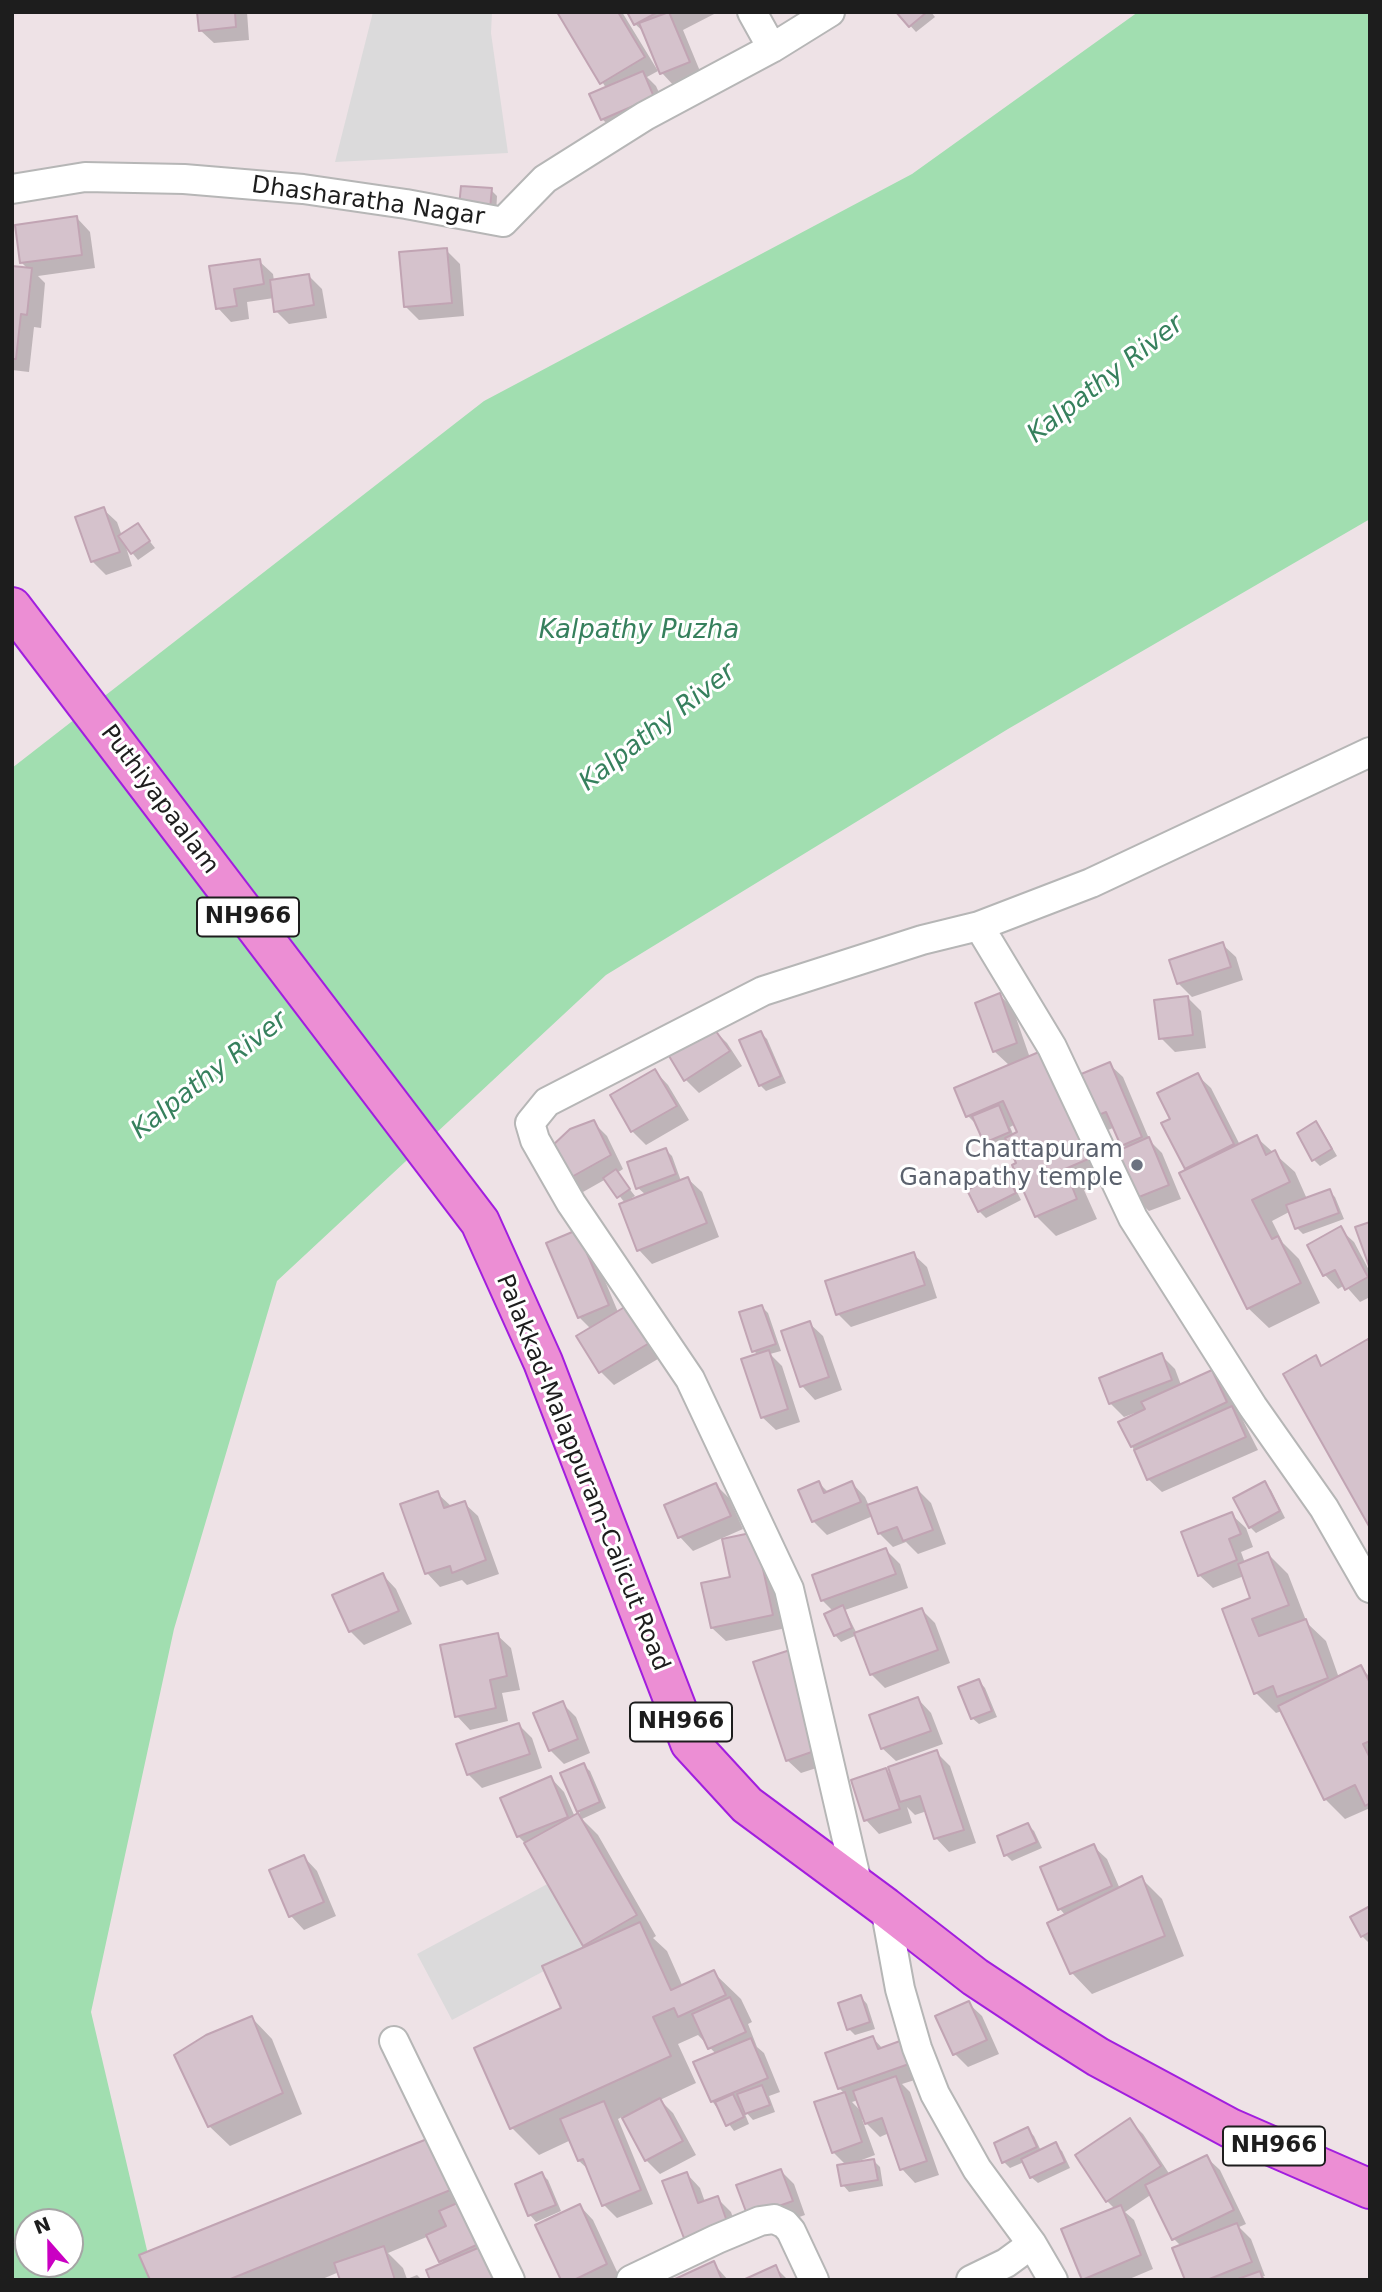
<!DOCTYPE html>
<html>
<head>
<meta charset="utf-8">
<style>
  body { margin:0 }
  #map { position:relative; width:1382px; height:2292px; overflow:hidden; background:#eee2e6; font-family:"DejaVu Sans",sans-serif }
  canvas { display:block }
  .frame { position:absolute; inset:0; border:14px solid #1d1d1d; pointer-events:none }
  .north { position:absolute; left:14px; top:2208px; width:70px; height:70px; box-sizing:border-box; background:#fff; border:2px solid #a5a5a5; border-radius:50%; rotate:339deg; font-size:19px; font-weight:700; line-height:28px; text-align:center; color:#1d1d1d }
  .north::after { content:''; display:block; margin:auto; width:24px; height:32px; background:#ca00c3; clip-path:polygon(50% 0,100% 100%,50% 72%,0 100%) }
</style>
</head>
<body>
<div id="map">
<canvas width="1382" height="2292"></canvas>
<div class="frame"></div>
<div class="north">N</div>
</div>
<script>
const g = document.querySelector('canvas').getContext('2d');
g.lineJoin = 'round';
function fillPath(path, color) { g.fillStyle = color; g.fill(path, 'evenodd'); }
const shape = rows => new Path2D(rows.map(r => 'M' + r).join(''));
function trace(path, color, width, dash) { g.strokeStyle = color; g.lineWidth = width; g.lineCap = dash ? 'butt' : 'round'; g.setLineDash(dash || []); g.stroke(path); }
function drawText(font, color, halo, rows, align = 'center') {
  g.font = font + ' "DejaVu Sans",sans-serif'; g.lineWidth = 6; g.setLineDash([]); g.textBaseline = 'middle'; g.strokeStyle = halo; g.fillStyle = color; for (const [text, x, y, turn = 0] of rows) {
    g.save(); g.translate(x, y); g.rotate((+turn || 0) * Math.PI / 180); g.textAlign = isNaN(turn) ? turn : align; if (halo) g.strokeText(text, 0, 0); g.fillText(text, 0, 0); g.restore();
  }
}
fillPath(shape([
  [373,12,492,12,491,33,508,153,335,162],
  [553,1881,589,1947,452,2020,417,1954]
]), '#dbdadb');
fillPath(shape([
  [1138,12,1370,12,1370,519,1008,729,606,975,277,1281,174,1629,91,2012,154,2280,12,2280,12,768,484,401,912,174],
  [28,2222,70,2222,70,2264,28,2264]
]), '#a1deb0');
fillPath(shape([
  [199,12,247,12,249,40,214,43,200,30],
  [560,12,622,12,658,71,647,77,656,86,667,110,616,132,602,119,606,88],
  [629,12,718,12,683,30,702,76,675,87,662,73,646,34,635,24],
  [898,12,931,12,935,17,916,32],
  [463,188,491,190,497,196,496,215],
  [77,218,90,232,95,268,38,276,45,283,41,328,34,327,29,372,12,370,12,267,28,269,21,262],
  [446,250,460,264,464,316,419,320,405,306],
  [259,261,273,274,274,281,309,276,322,289,327,318,289,324,276,311,274,298,247,302,249,319,231,322,218,308,211,268],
  [103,509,117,522,122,536,137,525,155,548,138,560,125,544,132,566,106,575,92,561],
  [1222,944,1236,957,1243,980,1192,997,1179,984,1171,961],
  [1000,995,1013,1009,1030,1058,1112,1177,1084,1190,1097,1219,1056,1236,1036,1216,1008,1142,991,1148,985,1142,979,1127,968,1116,1010,1066,994,1051],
  [1016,1124,1019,1133,1014,1136,1010,1127],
  [1187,997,1201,1011,1206,1048,1175,1052,1161,1038],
  [713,1029,727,1043,742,1066,699,1093,686,1080],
  [761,1033,767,1039,786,1083,766,1091,760,1085],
  [1109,1064,1123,1077,1150,1141,1162,1153,1181,1199,1149,1211,1135,1198,1126,1149,1115,1127,1106,1131,1093,1117],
  [655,1071,668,1085,689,1120,646,1145,632,1131],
  [1197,1075,1211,1088,1240,1145,1256,1137,1295,1172,1307,1199,1329,1191,1335,1197,1344,1219,1303,1234,1297,1228,1291,1211,1272,1221,1283,1243,1299,1259,1320,1303,1269,1328,1248,1308,1186,1168,1172,1120],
  [593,1122,607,1136,623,1169,617,1173,635,1196,627,1201,646,1195,638,1188,666,1150,672,1156,681,1181,688,1179,702,1192,719,1237,652,1264,639,1250,621,1205,625,1203,606,1179,583,1192,569,1178],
  [1316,1124,1322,1130,1337,1156,1320,1166,1314,1160],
  [1004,1173,1011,1180,1021,1200,986,1218,979,1211,969,1191],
  [1340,1229,1354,1242,1370,1272,1370,1297,1360,1302,1345,1285,1338,1289,1325,1275,1309,1245],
  [576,1232,590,1245,618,1312,663,1356,614,1385,601,1372,591,1329,579,1317],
  [913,1254,927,1267,937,1298,851,1327,838,1314],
  [762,1307,768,1313,781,1351,770,1354,782,1366,800,1422,776,1430,762,1417,758,1355,754,1351],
  [809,1323,823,1336,842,1390,815,1400,802,1386],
  [1162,1356,1175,1369,1181,1385,1211,1372,1225,1385,1258,1450,1162,1492,1148,1479,1132,1446,1135,1413,1124,1417,1110,1403],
  [819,1483,829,1493,852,1483,865,1497,869,1506,917,1489,931,1503,946,1544,918,1554,906,1542,893,1547,879,1533,873,1516,827,1535,813,1521],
  [1265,1483,1271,1490,1285,1518,1256,1533,1250,1527],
  [716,1485,729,1498,743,1529,693,1551,680,1537],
  [437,1493,452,1507,464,1503,478,1516,499,1574,467,1585,462,1580,440,1587,427,1573],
  [1232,1515,1246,1528,1253,1547,1241,1552,1245,1563,1268,1554,1288,1574,1307,1623,1326,1641,1339,1678,1361,1668,1370,1677,1370,1808,1345,1819,1325,1799,1282,1711,1276,1713,1256,1693,1224,1610,1252,1599,1244,1576,1213,1588,1199,1575],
  [768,1548,786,1628,726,1641,712,1628,732,1578],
  [886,1550,900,1564,908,1588,845,1610,857,1634,922,1610,935,1623,950,1663,885,1688,871,1674,857,1635,841,1642,835,1635,833,1611,822,1600],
  [383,1575,396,1589,412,1624,364,1645,350,1631],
  [497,1635,511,1648,520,1690,502,1693,508,1721,470,1730,457,1716],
  [755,1663,835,1762,801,1773,787,1760],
  [979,1681,985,1688,997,1717,979,1724,972,1718],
  [918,1699,931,1713,943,1744,896,1761,882,1748],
  [562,1703,576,1717,590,1753,564,1764,550,1750],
  [519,1725,532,1738,542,1768,482,1788,468,1774],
  [936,1752,950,1766,976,1843,949,1852,936,1838,927,1811,915,1815,907,1807,912,1823,879,1834,866,1820,886,1770,894,1778],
  [583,1765,590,1771,606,1808,582,1819,598,1835,656,1936,653,1938,667,1951,683,1987,714,1973,741,1999,752,2022,748,2024,757,2047,764,2053,780,2092,769,2096,775,2112,753,2120,743,2109,749,2124,734,2131,712,2101,716,2054,698,2035,678,2044,696,2083,660,2100,673,2113,696,2155,660,2174,646,2160,624,2116,618,2119,653,2204,617,2218,604,2205,590,2171,579,2161,571,2140,539,2155,512,2128,476,2049,563,2009,588,1948,528,1846,518,1836,551,1778,564,1792,575,1817,580,1813,578,1811],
  [1028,1825,1034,1831,1042,1848,1012,1861,1006,1855],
  [1093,1846,1107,1859,1120,1889,1142,1879,1162,1899,1184,1956,1092,1994,1072,1973,1066,1916,1060,1909,1042,1868],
  [304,1857,317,1871,336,1916,304,1930,291,1916],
  [1370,1908,1370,1941,1368,1942,1362,1936],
  [861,1997,867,2004,875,2029,855,2035,849,2029],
  [968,2003,982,2016,999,2054,968,2067,955,2054],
  [252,2018,272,2039,302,2114,230,2146,209,2126],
  [873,2038,883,2049,900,2043,914,2057,921,2078,902,2084,910,2092,939,2175,915,2183,902,2169,889,2133,880,2137,862,2119,875,2155,859,2161,859,2163,874,2161,880,2167,883,2186,849,2192,843,2185,846,2165,833,2152,845,2094,839,2088],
  [858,2100,862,2112,852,2102],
  [1130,2121,1143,2134,1170,2175,1206,2157,1220,2170,1246,2224,1239,2227,1251,2239,1265,2276,1263,2276,1266,2280,1187,2280,1181,2246,1174,2239,1152,2194,1125,2212,1134,2220,1153,2269,1127,2280,1083,2279,1115,2209,1107,2201],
  [1027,2129,1034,2136,1041,2151,1055,2145,1062,2151,1070,2168,1038,2183,1031,2177,1024,2162,1010,2168,1004,2162],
  [432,2139,495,2255,444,2264,429,2236,388,2253,403,2268,407,2279,417,2275,422,2280,342,2280,339,2272,320,2280,151,2280],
  [781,2171,794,2184,805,2215,763,2230],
  [542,2174,548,2180,561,2211,536,2222,530,2215],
  [687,2174,700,2188,705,2202,717,2198,731,2212,742,2244,702,2259],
  [580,2206,593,2220,620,2278,563,2280],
  [713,2263,728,2280,678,2280],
  [776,2268,788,2280,748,2280]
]), '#0003');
const building = shape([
  [197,12,235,12,236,27,199,31,197,12],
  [557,12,618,12,645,57,600,84,557,12],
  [627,12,658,12,634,25,627,12],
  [669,12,690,62,660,74,639,23,669,12],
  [896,12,927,12,909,27,896,12],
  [643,71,654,97,601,120,589,94,643,71],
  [461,186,492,188,490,209,459,207,461,186],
  [77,216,82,255,20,263,15,225,77,216],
  [447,248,452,303,404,307,399,252,447,248],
  [260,259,264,284,234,289,237,306,216,309,209,266,260,259],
  [12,266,32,268,27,315,21,314,16,359,12,359,12,266],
  [309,274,314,305,274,312,270,280,309,274],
  [104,507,120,552,91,562,75,517,104,507],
  [138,523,150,541,131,554,118,536,138,523],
  [1223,942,1231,967,1177,984,1169,960,1223,942],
  [1000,993,1017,1043,993,1052,975,1003,1000,993],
  [1188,996,1193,1035,1159,1039,1154,1000,1188,996],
  [713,1027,730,1051,684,1081,669,1056,713,1027],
  [761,1031,781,1076,759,1086,739,1040,761,1031],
  [1046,1049,1093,1157,1065,1169,1077,1199,1035,1217,1012,1165,1016,1163,1005,1138,1017,1132,1003,1101,966,1117,954,1088,1046,1049],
  [1110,1062,1142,1137,1121,1146,1106,1112,1091,1118,1074,1077,1110,1062],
  [655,1069,677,1106,631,1132,610,1095,655,1069],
  [1198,1073,1234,1144,1185,1169,1161,1123,1170,1119,1157,1093,1198,1073],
  [999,1105,1010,1132,984,1143,972,1116,999,1105],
  [594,1120,611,1155,568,1179,552,1146,570,1129,594,1120],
  [1316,1121,1332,1149,1312,1161,1297,1133,1316,1121],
  [1257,1135,1266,1155,1275,1150,1290,1182,1252,1200,1272,1239,1278,1236,1301,1283,1247,1309,1179,1173,1257,1135],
  [1149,1137,1169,1185,1134,1199,1115,1152,1149,1137],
  [666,1148,676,1174,636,1189,627,1162,666,1148],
  [616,1169,630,1189,617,1198,603,1178,616,1169],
  [1005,1171,1016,1193,978,1212,967,1190,1005,1171],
  [688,1177,707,1223,637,1251,619,1204,688,1177],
  [1330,1189,1339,1213,1295,1229,1286,1205,1330,1189],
  [1370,1222,1370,1269,1355,1227,1370,1222],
  [1341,1226,1368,1277,1345,1290,1335,1270,1323,1276,1307,1245,1341,1226],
  [577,1230,609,1305,578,1318,546,1243,577,1230],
  [914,1252,925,1285,836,1315,825,1281,914,1252],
  [628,1305,651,1342,599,1373,576,1336,628,1305],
  [762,1305,776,1344,752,1352,739,1312,762,1305],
  [810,1321,829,1377,800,1387,781,1331,810,1321],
  [1368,1339,1370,1343,1370,1528,1283,1374,1316,1355,1321,1366,1368,1339],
  [769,1350,788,1409,761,1418,741,1359,769,1350],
  [1162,1353,1172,1380,1109,1404,1099,1378,1162,1353],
  [1212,1370,1227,1402,1131,1447,1118,1422,1145,1409,1141,1402,1212,1370],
  [1232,1406,1246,1437,1147,1480,1134,1450,1232,1406],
  [819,1481,824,1493,852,1481,861,1502,812,1522,798,1490,819,1481],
  [1265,1481,1280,1511,1249,1528,1233,1498,1265,1481],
  [716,1483,731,1516,678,1538,664,1505,716,1483],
  [917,1487,933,1530,903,1541,897,1527,878,1534,867,1505,917,1487],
  [438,1491,444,1508,465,1501,486,1560,452,1573,450,1566,425,1574,400,1504,438,1491],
  [1232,1512,1241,1534,1229,1539,1237,1560,1198,1576,1181,1532,1232,1512],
  [755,1532,773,1615,711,1628,701,1583,730,1577,722,1539,755,1532],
  [886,1548,896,1574,821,1601,812,1575,886,1548],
  [1268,1552,1289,1605,1252,1619,1259,1636,1306,1619,1328,1678,1277,1697,1273,1686,1254,1694,1222,1609,1250,1598,1238,1564,1268,1552],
  [383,1573,399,1611,349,1632,332,1595,383,1573],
  [843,1605,852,1628,834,1636,824,1614,843,1605],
  [922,1608,938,1650,870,1675,854,1633,922,1608],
  [498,1633,507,1676,490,1680,496,1708,455,1717,440,1645,498,1633],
  [790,1650,823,1748,786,1761,753,1662,790,1650],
  [1361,1665,1370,1683,1370,1741,1363,1744,1370,1758,1370,1803,1365,1806,1355,1785,1324,1800,1278,1706,1361,1665],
  [979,1679,992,1711,971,1719,958,1687,979,1679],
  [918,1697,931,1731,881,1749,869,1715,918,1697],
  [563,1701,578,1739,549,1751,533,1713,563,1701],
  [519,1723,530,1754,467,1775,456,1744,519,1723],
  [937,1750,964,1830,934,1839,920,1796,900,1802,888,1767,937,1750],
  [584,1763,600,1802,577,1812,560,1773,584,1763],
  [886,1768,900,1809,864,1821,851,1780,886,1768],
  [551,1776,568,1817,517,1837,500,1798,551,1776],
  [578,1813,637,1915,583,1946,524,1843,578,1813],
  [1028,1823,1037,1842,1004,1856,997,1836,1028,1823],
  [1094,1844,1112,1886,1058,1910,1040,1867,1094,1844],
  [304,1855,324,1902,289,1917,269,1870,304,1855],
  [1142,1876,1165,1936,1070,1974,1047,1923,1142,1876],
  [1370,1906,1370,1932,1361,1937,1350,1917,1370,1906],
  [640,1922,671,1990,714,1970,726,1995,678,2017,674,2008,653,2017,671,2056,510,2129,474,2048,561,2008,542,1966,640,1922],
  [861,1995,870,2022,847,2030,838,2003,861,1995],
  [730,1997,746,2032,708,2049,692,2014,730,1997],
  [969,2001,987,2040,953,2055,935,2016,969,2001],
  [252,2016,283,2093,208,2127,174,2055,206,2035,252,2016],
  [873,2036,878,2049,900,2041,909,2064,838,2089,825,2053,873,2036],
  [751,2038,768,2078,711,2102,693,2062,751,2038],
  [896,2076,927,2161,900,2170,882,2118,865,2124,853,2091,896,2076],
  [762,2085,770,2105,745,2114,737,2094,762,2085],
  [845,2092,862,2142,832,2153,814,2102,845,2092],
  [733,2094,744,2117,726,2126,715,2102,733,2094],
  [660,2098,683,2141,645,2161,622,2118,660,2098],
  [604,2101,641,2190,602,2206,583,2159,578,2161,560,2119,604,2101],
  [1130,2118,1161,2166,1106,2202,1075,2155,1130,2118],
  [1028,2127,1037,2147,1002,2163,994,2143,1028,2127],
  [432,2137,453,2189,228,2280,150,2280,139,2255,432,2137],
  [1056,2142,1065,2162,1030,2178,1021,2159,1056,2142],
  [1207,2155,1234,2210,1172,2240,1145,2185,1207,2155],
  [874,2159,878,2180,841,2186,837,2165,874,2159],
  [781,2169,793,2201,748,2217,736,2185,781,2169],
  [542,2172,556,2205,528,2216,515,2184,542,2172],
  [687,2172,698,2203,718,2196,730,2230,687,2246,662,2181,687,2172],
  [464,2200,483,2242,439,2262,426,2235,446,2226,439,2211,464,2200],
  [580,2204,607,2264,574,2280,561,2280,535,2225,580,2204],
  [1121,2205,1141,2255,1082,2280,1061,2229,1121,2205],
  [1237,2223,1252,2262,1207,2280,1185,2280,1172,2248,1237,2223],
  [485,2245,499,2280,430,2280,426,2270,485,2245],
  [384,2246,395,2280,340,2280,334,2263,384,2246],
  [714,2261,722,2280,673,2280,714,2261],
  [776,2265,782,2280,743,2280,776,2265],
  [1260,2271,1263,2280,1235,2280,1260,2271]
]);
fillPath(building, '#d5c2cc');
trace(building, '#c1a4b3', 2);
const minor = shape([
  [752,12,772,48],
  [12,189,85,177,184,179,303,189,406,204,503,222,545,179,645,116,772,48,830,12],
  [979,926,1052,1047,1133,1218,1253,1407,1324,1508,1370,1588],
  [858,1887,789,1589,690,1379,571,1203,535,1140,530,1123,547,1102,763,991,922,940,979,926,1091,883,1370,752],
  [885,1907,900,1989,917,2048,935,2094,977,2169,1032,2244,1053,2280],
  [394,2041,510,2280],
  [631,2280,717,2239,760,2221,774,2219,785,2224,791,2231,814,2280],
  [971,2280,1006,2263,1032,2244]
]);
const trunk = shape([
  [12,607,480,1222,543,1362,690,1743,747,1805,885,1907,975,1977,1049,2026,1098,2057,1230,2128,1370,2189]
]);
trace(minor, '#b6b6b6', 32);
trace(trunk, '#a21ede', 42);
trace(minor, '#fff', 28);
trace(trunk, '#ec8ed4', 38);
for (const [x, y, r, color] of [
  [1137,1165,7,"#6b7280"]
]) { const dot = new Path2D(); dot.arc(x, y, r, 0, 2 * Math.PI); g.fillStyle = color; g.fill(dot); trace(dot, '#fff', 2.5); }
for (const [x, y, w] of [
  [248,917,102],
  [681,1722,102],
  [1274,2146,102]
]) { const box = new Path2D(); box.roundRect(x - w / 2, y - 19.5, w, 39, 5); g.fillStyle = '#fff'; g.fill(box); trace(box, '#1d1d1d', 2); }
drawText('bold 23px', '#1d1d1d', null, [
  ["NH966",248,917],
  ["NH966",681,1722],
  ["NH966",1274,2146]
]);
drawText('24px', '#1d1d1d', '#fff', [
  ["Dhasharatha Nagar",368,202,8],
  ["Puthiyapaalam",159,800,53],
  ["Palakkad-Malappuram-Calicut Road",582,1473,68]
]);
drawText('24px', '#5b616d', '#fff', [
  ["Chattapuram",1123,1151],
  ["Ganapathy temple",1123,1179]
], 'right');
drawText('italic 26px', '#36805d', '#fff', [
  ["Kalpathy River",1106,380,-38],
  ["Kalpathy Puzha",639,631],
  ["Kalpathy River",658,728,-38],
  ["Kalpathy River",210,1076,-38]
]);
</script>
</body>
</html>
